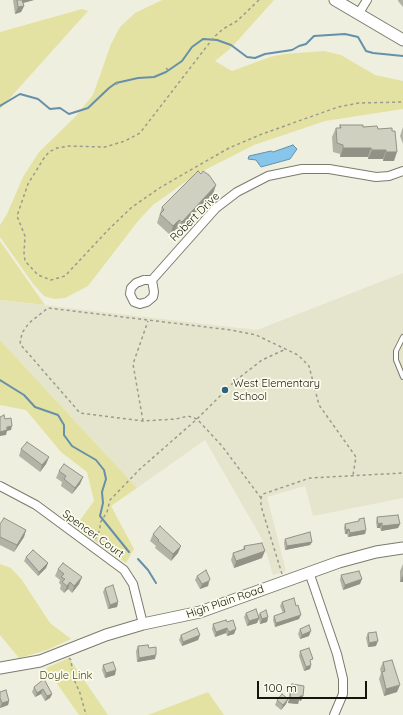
<!DOCTYPE html>
<html>
<head>
<meta charset="utf-8">
<style>
  body { margin:0 }
  #map { position:relative; width:403px; height:715px; overflow:hidden; background:#efefdf; font-family:Quicksand,sans-serif }
  canvas { display:block }
  .scale { position:absolute; left:257px; top:681px; width:110px; height:18px; box-sizing:border-box; border:2px solid #15150f; border-top:0; padding-left:5px; font-size:12px; line-height:14px; white-space:nowrap; color:#15150f; -webkit-text-stroke:3px #fcfcec; paint-order:stroke }
</style>
</head>
<body>
<div id="map">
<canvas width="403" height="715"></canvas>
<div class="scale">100 m</div>
</div>
<script>
const g = document.querySelector('canvas').getContext('2d');
g.lineJoin = 'round';
function fillPath(path, color) { g.fillStyle = color; g.fill(path, 'evenodd'); }
const shape = rows => new Path2D(rows.map(r => 'M' + r).join(''));
function trace(path, color, width, dash) { g.strokeStyle = color; g.lineWidth = width; g.lineCap = dash ? 'butt' : 'round'; g.setLineDash(dash || []); g.stroke(path); }
function drawText(font, color, halo, rows, align = 'center') {
  g.font = font + ' Quicksand,sans-serif'; g.lineWidth = 3.5; g.setLineDash([]); g.textBaseline = 'middle'; g.strokeStyle = halo; g.fillStyle = color; for (const [text, x, y, turn = 0] of rows) {
    g.save(); g.translate(x, y); g.rotate((+turn || 0) * Math.PI / 180); g.textAlign = isNaN(turn) ? turn : align; if (halo) g.strokeText(text, 0, 0); g.fillText(text, 0, 0); g.restore();
  }
}
fillPath(shape([
  [403,273,403,498,313,516,305,486,267,497,286,571,273,575,262,539,205,440,137,488,0,340,0,300,257,330]
]), '#e5e5ce');
fillPath(shape([
  [162,0,274,0,231,48,215,61,232,71,270,57,284,54,324,51,341,55,375,75,403,81,403,109,325,121,254,145,195,175,153,205,138,221,88,286,65,298,54,299,44,296,34,285,0,237,0,225,7,214,23,177,39,152,74,118,93,95,111,44,120,27,135,13],
  [82,9,88,11,0,109,0,32],
  [0,241,45,305,0,300],
  [0,340,137,488,111,506,134,549,126,563,75,527,94,501,87,472,61,452,26,410,0,405],
  [0,564,11,568,22,580,50,623,71,639,47,650,19,658,0,635],
  [69,658,108,715,79,715,46,668],
  [208,692,224,715,148,715]
]), '#e3e2a2');
const water = shape([
  [293,145,297,149,290,159,261,167,256,160,248,159,249,156,271,151,273,152,293,145]
]);
fillPath(water, '#88c5eb');
trace(water, '#6690a9', 1);
trace(shape([
  [0,106,20,94,38,99,50,109,60,108,69,114,88,108,109,88,116,83,138,78,154,77,166,72,182,61,192,47,203,39,217,40,231,45,247,57,255,58,265,54,292,50,299,46,306,44,314,36,345,34,358,37,366,51,373,53,403,56],
  [0,380,24,395,35,407,58,415,64,425,64,435,72,446,96,460,104,470,106,479,102,492,103,503,100,516,129,552],
  [138,559,148,570,156,583]
]), '#6690a9', 2);
const lane = shape([
  [403,337,396,351,396,360,403,377]
]);
const street = shape([
  [359,13,367,0],
  [144,280,152,280,154,292,153,297,147,302,140,304,134,302,130,294,131,288,136,283,144,280],
  [152,280,216,208,237,192,268,176,302,169,329,169,376,177,389,176,403,171],
  [0,486,36,505,124,570,133,584,143,624],
  [309,572,337,654,343,679,343,694,334,715]
]);
const secondary = shape([
  [335,0,403,40],
  [0,668,40,661,106,635,143,624,200,612,339,562,376,552,403,548]
]);
trace(lane, '#7b7b6d', 6);
trace(street, '#7b7b6d', 10);
trace(secondary, '#7b7b6d', 13);
trace(shape([
  [259,0,237,21,223,29,214,37,140,133,125,141,105,147,69,146,57,148,49,152,44,158,28,184,17,216,25,236,24,253,25,261,38,275,51,280,65,276,109,229,132,207,161,187,229,148,262,134,338,107,359,103,403,102],
  [166,68,170,72],
  [116,82,117,86],
  [143,421,133,364,148,321],
  [261,498,222,446,197,419,188,416,176,419,143,421,80,413,20,344,22,333,29,323,48,308,231,330,256,335,298,355,309,366,319,405,356,457,353,475],
  [95,539,100,530,100,523,107,512,110,500,140,469,197,419,235,381,262,360,286,349],
  [282,574,261,506,261,498,263,494,310,478,403,473],
  [69,658,71,660,73,677,80,693,86,715]
]), '#9a9a8e', 1.5, [3, 3]);
trace(lane, '#fff', 4);
trace(street, '#fff', 8);
trace(secondary, '#fff', 11);
fillPath(shape([
  [13,0,34,0,23,3,24,6,21,12,15,14],
  [398,0,403,0,403,7,398,1],
  [340,125,378,129,394,161,383,161,383,159,368,159,368,157,340,157,340,154,333,152,332,137,336,128,339,128],
  [403,127,403,144,400,136],
  [213,194,179,231,176,229,170,235,157,223,162,207],
  [21,449,49,457,46,464,40,472,19,456],
  [59,471,83,477,80,484,72,494,61,486,62,482,56,478],
  [377,517,400,524,398,528,381,531,380,528,377,528,376,522],
  [359,519,366,530,365,534,348,537,347,534,345,534,344,528,345,524,358,522],
  [0,524,26,530,24,537,14,552,0,545],
  [153,534,178,553,171,561,155,548,156,546,150,541],
  [285,539,312,542,310,545,285,550,284,543],
  [244,546,262,558,234,568,231,560,233,553,243,549],
  [26,557,48,563,46,568,38,576,24,561],
  [403,564,403,582,400,582,400,571],
  [58,569,82,577,79,584,72,593,68,589,64,593,60,589,61,585,59,583,60,580,55,576],
  [341,575,360,584,343,590,340,580],
  [197,576,210,579,208,586,200,589,195,580],
  [105,588,118,602,117,607,108,609,103,592],
  [282,602,296,606,299,619,275,627,273,620,274,616,283,613,280,606],
  [246,613,258,616,260,613,268,617,267,622,260,624,259,619,257,623,247,626,244,617],
  [227,622,236,629,234,634,227,636,226,633,215,637,212,629,213,624],
  [300,629,309,636,300,639,298,634],
  [368,633,376,646,368,647,366,638],
  [181,635,200,635,198,640,182,646,179,640],
  [138,646,149,648,155,659,137,662,136,651],
  [300,651,311,664,310,669,304,671,299,656],
  [383,662,397,692,384,696,379,679,381,673,380,669],
  [103,665,115,675,105,678,102,670],
  [44,679,52,694,50,698,45,701,41,694,35,697,32,692,34,687],
  [292,684,303,696,301,701,299,700,298,704,288,703,290,689],
  [0,692,9,701,8,705,0,708],
  [288,699,286,704,281,710,275,705,277,700]
]), '#b3b3a5');
fillPath(shape([
  [21,0,34,0,19,4],
  [24,6,21,12,15,14,18,7],
  [343,148,371,148,368,157,340,157],
  [372,150,386,150,383,159,368,159],
  [386,152,397,152,394,161,383,161],
  [216,185,213,194,179,231,182,222],
  [179,220,176,229,170,235,173,226],
  [12,426,11,430,7,431,6,435,0,436,0,432,7,427],
  [49,457,46,464,40,472,42,465],
  [83,477,80,484,72,494,75,488],
  [382,523,380,528,377,528,378,524],
  [400,524,398,528,381,531,382,526],
  [349,529,347,534,345,534,346,530],
  [26,530,24,537,14,552,17,545],
  [366,530,365,534,348,537,350,533],
  [312,542,310,545,285,550,287,546],
  [181,546,178,553,171,561,173,554],
  [265,551,262,558,234,568,236,561],
  [48,563,46,568,38,576,39,572],
  [403,575,403,582,400,582],
  [82,577,79,584,72,593,74,586],
  [362,579,360,584,343,590,345,585],
  [209,581,208,586,200,589,202,584],
  [70,582,68,589,64,593,67,586],
  [118,602,117,607,108,609,110,605],
  [301,615,299,619,275,627,276,623],
  [268,617,267,622,260,624,262,619],
  [259,618,257,623,247,626,249,621],
  [227,628,226,633,215,637,216,632],
  [236,629,234,634,227,636,229,632],
  [311,631,309,636,300,639,302,635],
  [200,635,198,640,182,646,183,642],
  [378,641,376,646,368,647,369,643],
  [156,655,155,659,137,662,139,658],
  [311,665,310,669,304,671,306,667],
  [116,670,115,675,105,678,106,673],
  [400,685,397,692,384,696,386,689],
  [43,689,41,694,35,697,37,693],
  [52,694,50,698,45,701,47,696],
  [300,696,303,696,301,701,299,700,298,704,288,703,290,698],
  [288,699,286,704,281,710,283,705],
  [9,701,8,705,0,708,2,703]
]), '#929286');
const building = shape([
  [17,0,22,0,24,6,18,7,17,0],
  [340,125,363,125,363,127,377,126,378,129,392,128,392,131,395,131,397,152,386,152,386,150,372,150,371,148,343,148,343,145,337,143,336,128,341,128,340,125],
  [198,171,201,174,203,171,209,175,216,185,182,222,179,220,173,226,160,214,164,210,162,207,198,171],
  [4,415,5,419,11,418,12,426,7,427,7,430,0,432,0,417,4,415],
  [27,442,49,457,42,465,21,449,27,442],
  [64,464,83,477,75,488,64,479,66,476,59,471,64,464],
  [398,515,400,524,382,526,382,523,378,524,377,517,398,515],
  [4,518,26,530,17,545,0,537,0,524,4,518],
  [364,518,366,530,350,533,349,529,346,530,345,524,359,521,359,519,364,518],
  [160,526,181,546,173,554,158,541,159,540,153,534,160,526],
  [310,532,312,542,287,546,285,539,310,532],
  [262,543,265,551,236,561,233,553,245,549,244,546,262,543],
  [33,550,48,563,39,572,26,557,33,550],
  [63,563,82,577,74,586,70,582,67,586,62,582,65,579,61,577,64,574,58,569,63,563],
  [206,570,210,579,209,581,202,584,197,576,206,570],
  [359,571,362,579,345,585,341,575,359,571],
  [113,585,118,602,110,605,105,588,113,585],
  [294,598,296,606,298,605,301,615,276,623,274,616,285,612,282,602,294,598],
  [256,609,259,618,249,621,246,613,256,609],
  [266,610,268,617,262,619,260,613,266,610],
  [226,620,227,622,233,620,236,629,229,632,227,628,216,632,213,624,226,620],
  [309,625,311,631,302,635,300,629,309,625],
  [197,628,200,635,183,642,181,635,197,628],
  [376,632,378,641,369,643,368,633,376,632],
  [148,645,149,648,156,647,156,655,139,658,138,646,148,645],
  [309,648,313,659,310,660,311,665,306,667,300,651,309,648],
  [392,660,400,685,386,689,382,672,385,671,383,662,392,660],
  [113,662,116,670,106,673,103,665,113,662],
  [44,679,52,694,47,696,43,689,37,693,34,687,44,679],
  [292,684,304,686,303,696,300,696,299,699,290,698,292,684],
  [6,690,9,701,2,703,0,698,0,692,6,690],
  [282,694,288,699,283,705,277,700,282,694]
]);
fillPath(building, '#d0d0c0');
trace(building, '#929286', 1);
for (const [x, y, r, color] of [
  [225,390,4,"#30627f"]
]) { const dot = new Path2D(); dot.arc(x, y, r, 0, 2 * Math.PI); g.fillStyle = color; g.fill(dot); trace(dot, '#fcfcec', 1.5); }
drawText('11px', '#15150f', '#fcfcec', [
  ["Robert Drive",195,217,-45],
  ["Spencer Court",93,534,36],
  ["High Plain Road",225,602,-19]
]);
drawText('11px', '#15150f', '#fcfcec', [
  ["West Elementary",233,384],
  ["School",233,397]
], 'left');
drawText('11px', '#4f4d1d', '#fcfcec', [
  ["Doyle Link",66,676]
]);
</script>
</body>
</html>
